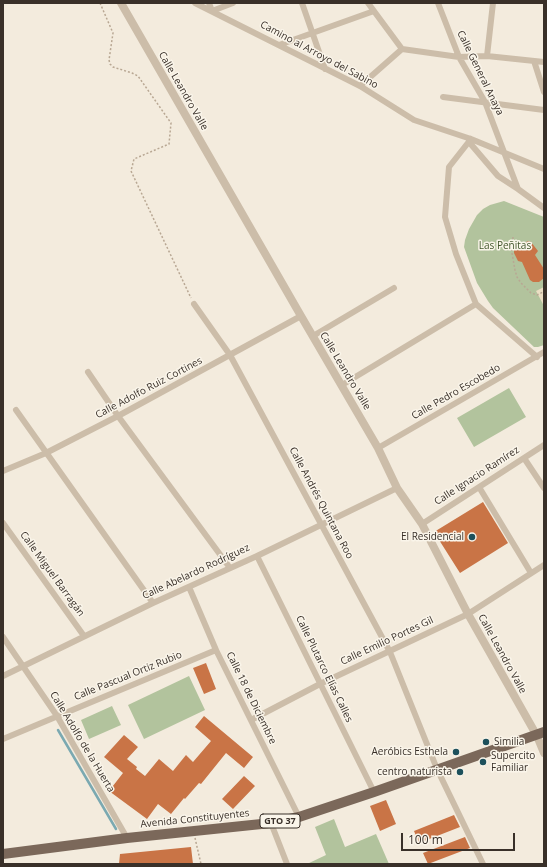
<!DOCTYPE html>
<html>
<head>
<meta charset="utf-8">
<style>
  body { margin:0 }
  #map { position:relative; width:547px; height:867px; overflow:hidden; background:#f3ebdd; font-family:"Open Sans",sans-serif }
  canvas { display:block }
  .frame { position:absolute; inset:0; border:4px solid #393029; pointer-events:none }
  .scale { position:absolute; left:401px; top:833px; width:114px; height:18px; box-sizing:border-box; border:2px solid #393029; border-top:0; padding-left:5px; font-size:12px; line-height:14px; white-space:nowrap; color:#393029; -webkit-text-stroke:3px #faf5ea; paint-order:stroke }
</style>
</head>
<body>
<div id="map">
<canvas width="547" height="867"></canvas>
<div class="frame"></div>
<div class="scale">100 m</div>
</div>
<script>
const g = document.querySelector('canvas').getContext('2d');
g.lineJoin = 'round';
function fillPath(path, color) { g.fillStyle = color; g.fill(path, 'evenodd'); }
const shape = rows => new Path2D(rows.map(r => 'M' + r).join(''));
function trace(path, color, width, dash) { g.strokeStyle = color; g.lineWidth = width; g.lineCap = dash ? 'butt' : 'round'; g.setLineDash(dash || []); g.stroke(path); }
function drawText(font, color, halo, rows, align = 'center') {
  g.font = font + ' "Open Sans",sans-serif'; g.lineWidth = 3; g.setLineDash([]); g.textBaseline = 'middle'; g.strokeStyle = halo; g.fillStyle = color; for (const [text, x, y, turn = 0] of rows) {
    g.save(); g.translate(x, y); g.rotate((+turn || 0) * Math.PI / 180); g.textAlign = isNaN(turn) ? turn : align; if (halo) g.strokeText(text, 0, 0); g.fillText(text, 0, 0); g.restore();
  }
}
fillPath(shape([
  [504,201,544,217,544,345,538,347,534,347,493,308,488,301,477,283,464,247,465,240,469,229,477,215,483,209,490,205],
  [509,388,526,417,474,447,457,418],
  [189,676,205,710,144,739,128,705],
  [112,706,121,725,89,739,81,720],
  [334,819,345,847,376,834,389,864,307,864,326,855,315,827]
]), '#b2c39d');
fillPath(shape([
  [544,287,544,306,536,291]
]), '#ebdec4');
trace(shape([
  [58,730,116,829]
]), '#7ba9b1', 2.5);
fillPath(shape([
  [528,241,531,242,538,251,535,255,544,269,544,278,539,282,533,282,530,280,522,262,518,261,514,253,514,250],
  [483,502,508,543,460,573,434,532],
  [206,663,216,689,204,694,193,668],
  [204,716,253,757,244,768,226,753,201,784,199,783,185,799,184,798,171,814,158,804,147,819,109,791,123,773,104,757,124,735,138,747,127,759,137,767,136,769,145,776,159,759,173,771,186,755,193,762,211,741,195,727],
  [244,776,255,786,233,809,222,799],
  [386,800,396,824,380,831,370,806],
  [454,815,460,827,419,843,414,831],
  [465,837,470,848,428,864,423,853],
  [191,847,193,864,119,864,120,854]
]), '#c97446');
trace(shape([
  [100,3,113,33,109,60,110,64,113,67,132,73,138,76,171,123,169,144,134,159,131,171,191,298],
  [513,237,512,253,515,270,517,277,521,283,531,293,537,295,543,292],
  [195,838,201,864]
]), '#b8a793', 1.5, [2, 2]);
trace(shape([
  [195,3,360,86,414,120,471,139,544,169],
  [209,3,212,11,233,3],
  [302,3,325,69],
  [438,3,459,57,485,102,518,189,544,208],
  [279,45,374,11],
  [402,49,459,57,487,56,544,62],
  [487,56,493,3],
  [534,61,544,92],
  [360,86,402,49,368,3],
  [443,97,544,110],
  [471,139,449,167,445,217,456,254,476,304,537,357],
  [469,142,498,176,518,189],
  [194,304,230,355,390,652,437,769,483,864],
  [313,336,394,288],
  [88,372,118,416,230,568],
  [342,385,476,304],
  [16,410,153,603],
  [378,448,544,352],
  [524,458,544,488],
  [3,471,46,453,118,416,301,316],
  [479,487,531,573],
  [3,523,84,636],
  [422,524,544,445],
  [257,556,374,792],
  [189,587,216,650,299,817],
  [3,637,57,716,127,838],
  [3,676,153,603,257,556,397,488],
  [251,720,320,684,468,614,544,565],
  [3,739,216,650],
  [271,823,287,864]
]), '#ccbda9', 6);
trace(shape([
  [121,3,301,316,378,448,397,488,422,524,468,614,537,736,544,753]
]), '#ccbda9', 8);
trace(shape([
  [3,854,127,838,271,823,299,817,374,792,544,732]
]), '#7b685a', 10);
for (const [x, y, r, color] of [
  [472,537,4,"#1d505b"],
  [486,742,4,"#1d505b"],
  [456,752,4,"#1d505b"],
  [483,762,4,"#1d505b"],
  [460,772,4,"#1d505b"]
]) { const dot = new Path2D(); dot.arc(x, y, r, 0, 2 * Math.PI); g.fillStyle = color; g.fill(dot); trace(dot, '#faf5ea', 1.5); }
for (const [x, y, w] of [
  [280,821,40]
]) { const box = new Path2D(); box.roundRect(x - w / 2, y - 7, w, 14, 3); g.fillStyle = '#faf5ea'; g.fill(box); trace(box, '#393029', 1); }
drawText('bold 9px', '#393029', null, [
  ["GTO 37",280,821]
]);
drawText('10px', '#393029', '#faf5ea', [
  ["Camino al Arroyo del Sabino",319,55,28],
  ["Calle General Anaya",480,73,64],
  ["Calle Leandro Valle",183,91,60],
  ["Calle Leandro Valle",345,371,59],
  ["Calle Adolfo Ruiz Cortines",149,388,-28],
  ["Calle Pedro Escobedo",456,392,-30],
  ["Calle Ignacio Ramírez",477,476,-33],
  ["Calle Andrés Quintana Roo",321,503,62],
  ["Calle Abelardo Rodríguez",196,572,-25],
  ["Calle Miguel Barragán",52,574,54],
  ["Calle Emilio Portes Gil",387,641,-25],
  ["Calle Leandro Valle",502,654,61],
  ["Calle Plutarco Elías Calles",324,669,64],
  ["Calle Pascual Ortiz Rubio",128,676,-22],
  ["Calle 18 de Diciembre",251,698,64],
  ["Calle Adolfo de la Huerta",82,742,59],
  ["Avenida Constituyentes",195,819,-6]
]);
drawText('10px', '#43572c', '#faf5ea', [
  ["Las Peñitas",505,246]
]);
drawText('10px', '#393029', '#faf5ea', [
  ["El Residencial",464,537],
  ["Similia",494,742,"left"],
  ["Aeróbics Esthela",448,752],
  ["Supercito",491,756,"left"],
  ["Familiar",491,768,"left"],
  ["centro naturista",452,772]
], 'right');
</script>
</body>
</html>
